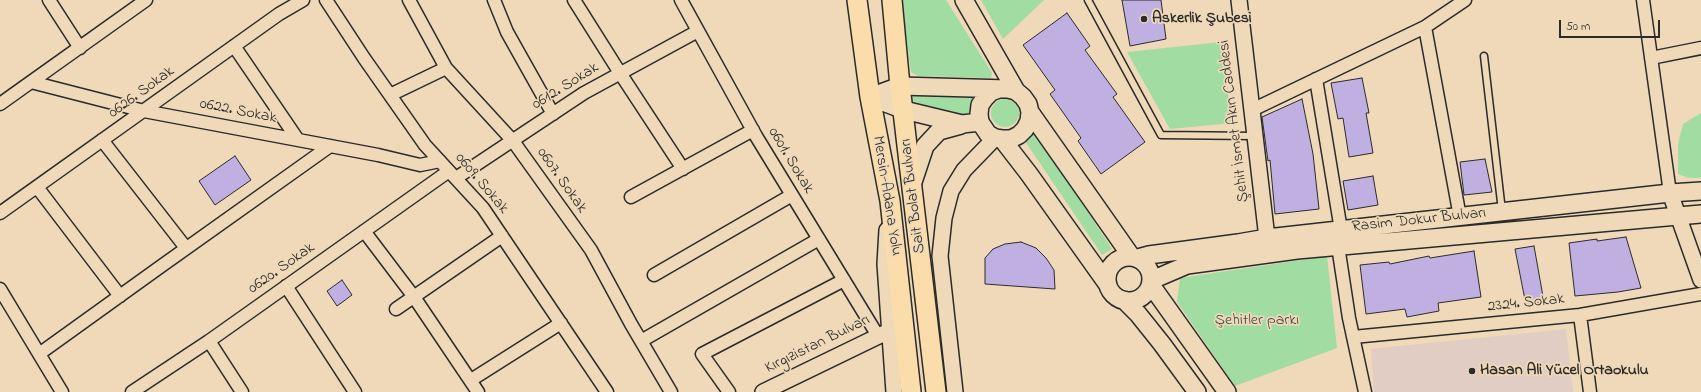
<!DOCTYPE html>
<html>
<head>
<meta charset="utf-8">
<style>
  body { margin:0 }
  #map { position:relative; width:1701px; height:392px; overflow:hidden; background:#efd9b8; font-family:"Indie Flower",sans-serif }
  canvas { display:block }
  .scale { position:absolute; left:1559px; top:20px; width:101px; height:18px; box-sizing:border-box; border:2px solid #2b2b2b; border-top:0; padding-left:5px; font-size:12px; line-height:14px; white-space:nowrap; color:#2b2b2b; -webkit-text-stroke:3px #efd9b8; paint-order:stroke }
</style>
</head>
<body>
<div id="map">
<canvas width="1701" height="392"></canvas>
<div class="scale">50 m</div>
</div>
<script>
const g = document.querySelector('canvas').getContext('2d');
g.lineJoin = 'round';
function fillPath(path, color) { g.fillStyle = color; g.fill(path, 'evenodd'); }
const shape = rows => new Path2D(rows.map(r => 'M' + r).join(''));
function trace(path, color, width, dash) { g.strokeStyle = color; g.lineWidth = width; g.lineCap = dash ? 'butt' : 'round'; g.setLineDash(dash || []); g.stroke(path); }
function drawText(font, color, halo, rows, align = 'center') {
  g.font = font + ' "Indie Flower",sans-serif'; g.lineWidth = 3.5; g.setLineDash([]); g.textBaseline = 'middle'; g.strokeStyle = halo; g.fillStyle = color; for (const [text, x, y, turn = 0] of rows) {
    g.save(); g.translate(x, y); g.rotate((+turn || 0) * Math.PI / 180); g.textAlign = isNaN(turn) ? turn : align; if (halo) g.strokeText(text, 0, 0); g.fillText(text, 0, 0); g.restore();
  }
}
fillPath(shape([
  [1566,329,1573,392,1374,392,1371,349]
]), '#e1cdc4');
fillPath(shape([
  [901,0,946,0,992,73,991,78,918,76,911,72],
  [981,0,1044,0,1003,39],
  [1221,42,1232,123,1170,129,1127,52],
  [916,91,976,96,972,119,912,101,910,96],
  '991 113a14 14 0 1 1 28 0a14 14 0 1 1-28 0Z',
  [1701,113,1701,178,1689,178,1678,174,1678,144,1683,124],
  [1035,131,1112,249,1102,255,1025,141],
  [1327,256,1337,348,1235,386,1177,302,1180,278]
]), '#a1dca2');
const building = shape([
  [1122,0,1161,0,1166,39,1130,46,1122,0],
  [1067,13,1090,46,1085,50,1117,94,1113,97,1145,142,1101,174,1078,141,1081,138,1050,94,1055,90,1023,45,1067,13],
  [1362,78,1369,113,1366,113,1373,153,1349,157,1343,118,1338,119,1331,83,1362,78],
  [1302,99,1313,154,1319,209,1275,214,1270,160,1268,161,1262,117,1302,99],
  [235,156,251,180,215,205,199,181,235,156],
  [1485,159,1492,192,1464,195,1460,162,1485,159],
  [1373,176,1378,205,1348,210,1343,181,1373,176],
  [1626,237,1641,288,1618,292,1575,296,1569,243,1597,239,1597,241,1626,237],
  [1021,242,1036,248,1046,258,1054,270,1055,289,985,284,985,258,993,249,1005,244,1021,242],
  [1534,246,1544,302,1526,305,1515,249,1534,246],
  [1474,251,1481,297,1438,303,1439,311,1407,317,1405,309,1366,314,1360,265,1389,262,1390,264,1429,256,1430,258,1474,251],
  [342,280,352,295,337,306,327,291,342,280]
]);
fillPath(building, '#bfb0e1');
trace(building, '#2b2b2b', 1);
const service = shape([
  [1088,0,1161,135,1255,136],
  [1484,56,1502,211]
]);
const minor = shape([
  [49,0,80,48],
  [326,0,364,58,425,145,483,208,607,392],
  [409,0,446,68,513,141,591,250,631,324,671,392],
  [494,0,507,32,553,114],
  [574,0,620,73,683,169],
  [681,0,756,136,878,336],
  [1643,0,1670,193],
  [1425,27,1460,217],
  [234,46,298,140],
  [1651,58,1701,48],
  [1316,79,1341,230],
  [31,82,144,111,378,155,420,165,440,161],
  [390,95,446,68],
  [0,104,146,0],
  [1252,110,1425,27,1465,0],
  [102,140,186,248],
  [456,178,584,93,698,31],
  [37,187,120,296],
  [631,197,753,130],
  [0,213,279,14,303,0],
  [364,231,414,297,478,392],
  [1338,246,1349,318,1365,392],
  [654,275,792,195],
  [286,286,355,392],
  [0,289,62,392],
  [396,309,502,236],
  [1580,315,1590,392],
  [1353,337,1580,315,1701,294],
  [209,341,242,392],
  [641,341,819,239],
  [39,354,160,267,330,146],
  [471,380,561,323],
  [132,392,209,341,449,171],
  [729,392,702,354,844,280]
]);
const tertiary = shape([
  [1239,0,1267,238],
  [1670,193,1701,280],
  [887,230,885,264,894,392],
  [763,392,889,331],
  [955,392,940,256,944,218,951,191,964,170,995,138]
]);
const secondary = shape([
  [964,0,1016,91],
  [870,97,900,86,1008,89,1016,91,1023,97,1028,104,1030,112,1029,121,1025,129,1019,135,1011,139,1002,139,995,138,988,134,980,122,979,114,980,105,985,98,991,92,999,89],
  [870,97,904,110,962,124,980,122],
  [1030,112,1131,256],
  [1002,139,1029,174,1108,285],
  [913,182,925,146,939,131,961,125],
  '1107 279a22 22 0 1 1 44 0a22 22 0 1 1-44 0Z',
  [1138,258,1149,255,1238,243,1267,238,1670,193,1701,191],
  [1152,280,1187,265,1297,250,1701,214],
  [1151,285,1227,392],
  [1124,300,1138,314,1162,344,1197,392]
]);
const trunk = shape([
  [857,0,870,97,890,201,911,392],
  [892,0,900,86,936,392]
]);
trace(service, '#2b2b2b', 9);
trace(minor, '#2b2b2b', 15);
trace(tertiary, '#2b2b2b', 18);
trace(secondary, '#2b2b2b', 20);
trace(trunk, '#2b2b2b', 22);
trace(service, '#efd9b8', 6);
trace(minor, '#efd9b8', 12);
trace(tertiary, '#efd9b8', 15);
trace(secondary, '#efd9b8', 17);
trace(trunk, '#faddab', 19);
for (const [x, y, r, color] of [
  [1144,19,4,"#2b2b2b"],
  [1472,371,4,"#2b2b2b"]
]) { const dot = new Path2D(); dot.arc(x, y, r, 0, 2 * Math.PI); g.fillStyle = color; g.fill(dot); trace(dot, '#efd9b8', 1.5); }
drawText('bold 16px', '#2b2b2b', '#efd9b8', [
  ["Askerlik Şubesi",1152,19],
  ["Hasan Ali Yücel Ortaokulu",1480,371]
], 'left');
drawText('16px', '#2b2b2b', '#efd9b8', [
  ["0612. Sokak",566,87,-32],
  ["0626. Sokak",142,93,-36],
  ["0622. Sokak",238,112,11],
  ["Şehit İsmet Akın Caddesi",1235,121,-97],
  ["0601. Sokak",790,161,59],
  ["0607. Sokak",561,181,55],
  ["0609. Sokak",481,184,50],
  ["Mersin-Adana Yolu",886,196,81],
  ["Sait Bolat Bulvarı",914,196,-97],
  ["Rasim Dokur Bulvarı",1419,221,-6],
  ["0620. Sokak",282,269,-35],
  ["2324. Sokak",1526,304,-6],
  ["Kırgızistan Bulvarı",818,345,-26]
]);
drawText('16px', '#3d463d', '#efd9b8', [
  ["Şehitler parkı",1257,321]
]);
</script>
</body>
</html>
